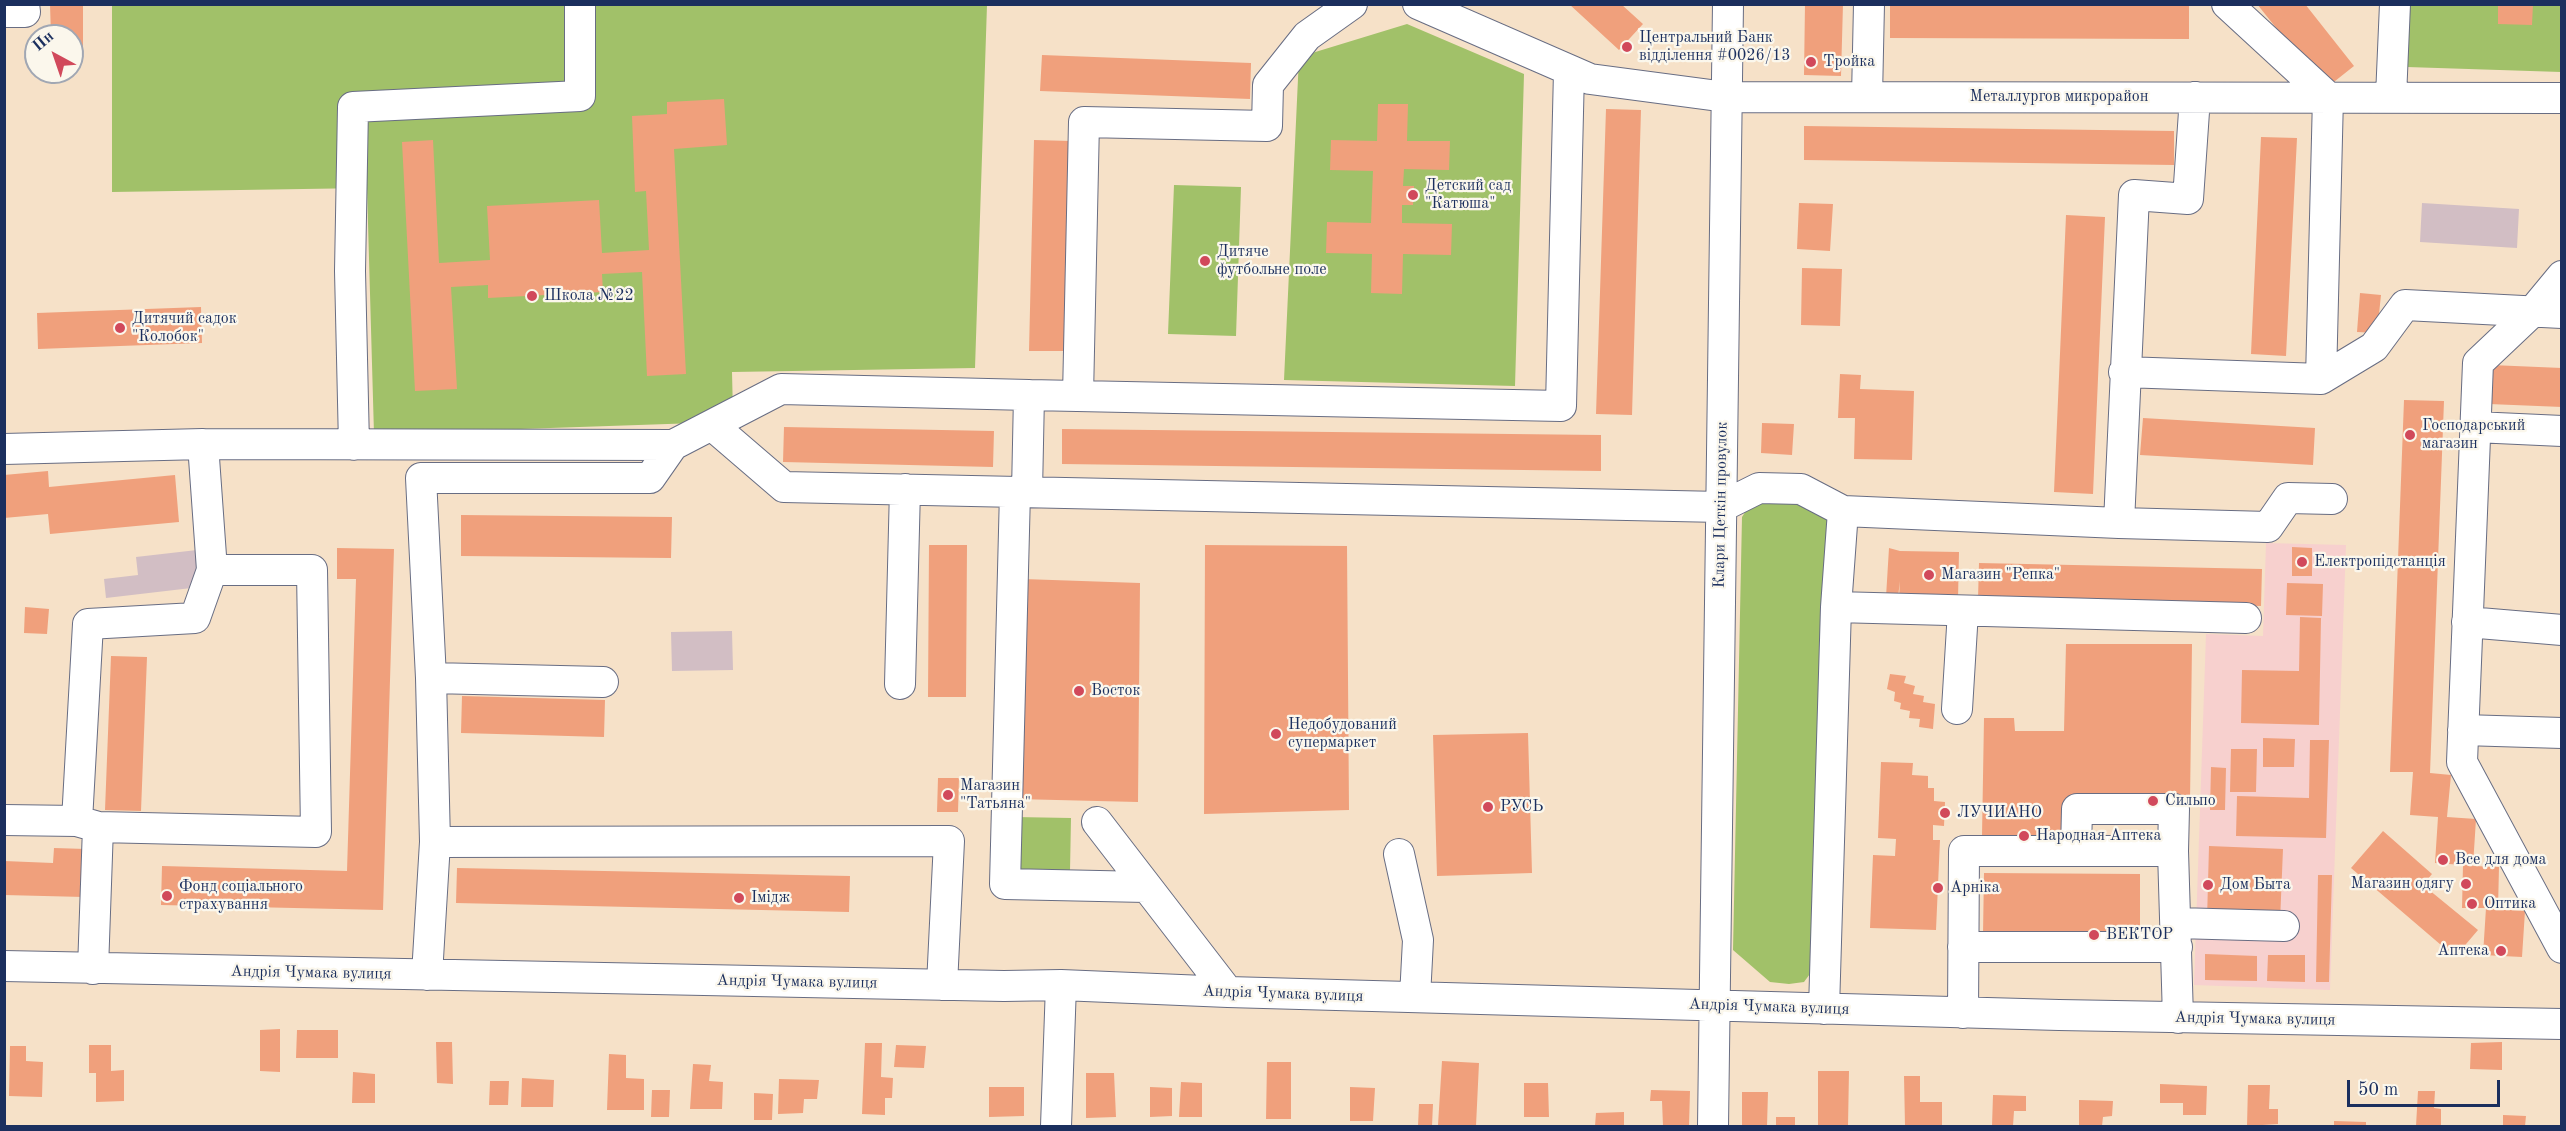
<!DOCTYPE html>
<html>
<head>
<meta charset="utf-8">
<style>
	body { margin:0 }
	#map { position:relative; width:2566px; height:1131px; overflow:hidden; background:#f6e1c8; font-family:"Old Standard TT",serif }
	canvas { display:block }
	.frame { position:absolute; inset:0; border:6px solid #1b2f5e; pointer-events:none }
	.north { position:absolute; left:24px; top:24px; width:60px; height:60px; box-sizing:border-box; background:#fbf7ec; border:2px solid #a1a7b3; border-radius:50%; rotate:320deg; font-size:16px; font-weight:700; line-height:24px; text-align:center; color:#1b2f5e }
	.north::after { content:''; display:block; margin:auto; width:21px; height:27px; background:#d1495b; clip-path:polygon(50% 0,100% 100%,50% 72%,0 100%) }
	.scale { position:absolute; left:2347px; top:1080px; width:153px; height:27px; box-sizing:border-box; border:3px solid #1b2f5e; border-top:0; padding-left:8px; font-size:18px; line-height:21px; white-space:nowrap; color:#1b2f5e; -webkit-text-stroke:4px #fbf7ec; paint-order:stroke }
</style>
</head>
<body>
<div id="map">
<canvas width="2566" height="1131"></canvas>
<div class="frame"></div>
<div class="north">Пн</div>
<div class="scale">50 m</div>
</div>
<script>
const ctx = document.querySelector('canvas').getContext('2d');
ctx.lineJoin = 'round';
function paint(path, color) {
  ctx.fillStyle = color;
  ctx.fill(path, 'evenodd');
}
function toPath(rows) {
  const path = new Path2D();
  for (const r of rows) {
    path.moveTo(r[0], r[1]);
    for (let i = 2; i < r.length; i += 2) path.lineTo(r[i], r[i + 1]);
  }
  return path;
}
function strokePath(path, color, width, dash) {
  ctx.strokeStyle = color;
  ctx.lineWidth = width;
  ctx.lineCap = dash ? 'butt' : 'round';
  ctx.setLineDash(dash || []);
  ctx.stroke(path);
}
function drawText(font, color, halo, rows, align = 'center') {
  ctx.font = font + ' "Old Standard TT",serif';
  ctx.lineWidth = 4.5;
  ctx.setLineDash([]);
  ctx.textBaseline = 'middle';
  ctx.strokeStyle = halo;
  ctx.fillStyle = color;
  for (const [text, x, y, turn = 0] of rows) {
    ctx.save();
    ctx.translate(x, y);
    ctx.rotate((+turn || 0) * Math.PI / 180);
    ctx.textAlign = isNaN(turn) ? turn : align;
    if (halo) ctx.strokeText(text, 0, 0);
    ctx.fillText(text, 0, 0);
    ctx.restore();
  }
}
const built = toPath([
	[2266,543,2346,545,2330,990,2194,985,2206,634,2263,636]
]);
const industrial = toPath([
	[2422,203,2519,209,2517,248,2420,242],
	[197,550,200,587,106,598,104,579,138,575,136,557],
	[732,631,733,670,672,671,671,632]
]);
const green = toPath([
	[112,5,987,5,975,368,732,372,733,414,697,415,697,423,374,434,367,188,112,192],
	[2409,5,2561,5,2561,72,2407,67],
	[1407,24,1524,74,1515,386,1284,380,1299,57],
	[1174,185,1241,187,1236,336,1168,334],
	[1811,497,1831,520,1815,967,1804,982,1789,984,1770,982,1733,950,1742,517,1751,503],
	[1015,817,1071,818,1070,871,1012,871]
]);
const building = toPath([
	[50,4,83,4,83,49,72,49,72,36,51,36],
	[1569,4,1621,4,1643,24,1619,50],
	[1805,4,1843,4,1841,76,1804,75],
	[1890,4,2189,4,2189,39,1890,38],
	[2257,4,2305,4,2354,66,2325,89],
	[2498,4,2533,4,2532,25,2498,24],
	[1042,55,1251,63,1250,99,1040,91],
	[724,99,727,145,674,149,686,374,647,376,642,272,602,274,603,292,488,298,488,285,451,287,457,389,415,391,402,142,433,140,439,263,490,260,487,206,599,200,602,253,649,250,646,191,635,192,632,116,667,114,667,102],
	[1378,104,1408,104,1407,141,1450,141,1449,170,1404,169,1403,186,1414,186,1413,205,1402,205,1402,223,1452,224,1451,255,1403,254,1402,294,1371,293,1372,254,1326,253,1327,222,1371,223,1373,171,1330,170,1331,140,1377,141],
	[1606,109,1641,110,1632,415,1596,414],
	[1804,126,2174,131,2174,165,1804,160],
	[2261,137,2297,138,2286,356,2251,354],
	[1034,140,1071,141,1066,351,1029,351],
	[1799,203,1833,204,1830,251,1797,249],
	[2066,215,2105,217,2093,494,2054,492],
	[1802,268,1842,269,1840,326,1801,325],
	[2360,293,2381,295,2377,333,2357,332],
	[201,307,202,343,38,349,37,313],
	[2491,365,2562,368,2562,407,2489,404],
	[1840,374,1861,375,1860,389,1914,391,1912,460,1854,459,1855,418,1838,418],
	[2404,400,2444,401,2430,773,2451,775,2447,817,2476,819,2473,866,2499,867,2498,909,2525,911,2522,957,2483,955,2486,908,2462,908,2463,865,2435,863,2438,817,2410,815,2413,772,2390,772],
	[2143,418,2315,428,2313,465,2140,455],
	[1762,423,1794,424,1792,455,1761,453],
	[784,427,994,431,993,467,783,462],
	[1062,429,1601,435,1601,471,1062,464],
	[48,471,49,487,175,475,179,522,50,534,48,514,4,518,4,475],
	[461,515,672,517,671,558,461,556],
	[929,545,967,545,966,697,928,697],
	[1205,545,1347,546,1349,810,1204,814],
	[2292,547,2312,548,2312,576,2292,576],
	[337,548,394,549,383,910,161,905,162,866,347,871,356,579,337,579],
	[1889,548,1900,551,1959,552,1958,599,1899,598,1900,581,1898,597,1886,597],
	[1979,563,2262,569,2261,606,1978,599],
	[1023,579,1140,583,1138,802,1016,799],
	[2287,583,2323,584,2322,616,2286,615],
	[25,607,49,609,47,634,24,633],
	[2300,617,2321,618,2319,725,2241,723,2242,670,2299,671],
	[2066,644,2192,644,2190,802,2064,801,2063,837,1982,836,1984,718,2014,718,2015,731,2064,731],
	[111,656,147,657,141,811,105,810],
	[1890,674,1906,676,1904,683,1915,686,1913,694,1924,696,1923,702,1935,704,1933,729,1919,727,1920,719,1909,718,1910,711,1900,709,1901,703,1894,701,1895,692,1887,689],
	[462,696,605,700,604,737,461,733],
	[1528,733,1532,873,1437,876,1433,735],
	[2263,738,2295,739,2294,767,2263,767],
	[2310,740,2329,740,2326,838,2236,836,2237,796,2309,798],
	[2231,749,2257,749,2256,792,2230,792],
	[1881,762,1913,763,1912,775,1928,776,1928,788,1934,788,1934,801,1945,802,1944,826,1933,825,1933,840,1940,840,1936,930,1870,928,1873,855,1895,856,1896,839,1878,838],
	[2211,767,2226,768,2225,810,2210,810],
	[938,778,959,778,958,812,937,812],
	[2383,831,2432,874,2423,885,2478,930,2455,957,2351,868],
	[2209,846,2283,849,2280,922,2207,920],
	[54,848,86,849,84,897,4,895,4,861,53,863],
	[457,868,850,876,849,912,456,903],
	[1984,873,2140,874,2140,935,1983,934],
	[2318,875,2332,875,2329,982,2316,982],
	[2205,954,2257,956,2257,981,2205,980],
	[2268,955,2305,955,2305,982,2267,981],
	[280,1029,280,1072,260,1071,260,1030],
	[297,1030,338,1030,338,1058,296,1058],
	[436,1042,452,1042,453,1084,437,1083],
	[2502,1042,2502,1070,2470,1069,2471,1043],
	[865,1043,882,1043,881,1077,893,1078,892,1098,885,1098,885,1115,862,1114],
	[89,1045,111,1045,111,1071,124,1070,124,1101,96,1102,96,1073,89,1073],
	[896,1045,926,1046,924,1068,894,1067],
	[10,1046,26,1046,26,1061,43,1062,42,1097,9,1096],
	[609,1054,626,1055,626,1078,644,1079,644,1110,607,1110],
	[1442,1061,1479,1063,1476,1126,1438,1125],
	[1267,1062,1291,1062,1291,1119,1266,1119],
	[693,1064,711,1065,709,1081,723,1082,722,1109,690,1109],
	[1818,1071,1849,1071,1848,1126,1818,1126],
	[353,1072,375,1074,375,1103,352,1103],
	[1086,1073,1114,1073,1116,1117,1086,1118],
	[1904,1076,1920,1076,1920,1102,1942,1102,1942,1126,1905,1126],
	[522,1078,554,1080,553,1107,521,1107],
	[779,1079,819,1080,817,1099,804,1099,803,1113,778,1114],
	[490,1081,509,1081,508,1105,489,1105],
	[1181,1082,1202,1083,1202,1117,1179,1117],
	[1524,1083,1548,1083,1549,1117,1524,1117],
	[2160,1084,2207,1086,2206,1115,2183,1115,2183,1103,2160,1103],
	[2248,1085,2270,1085,2269,1109,2278,1109,2278,1124,2247,1126],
	[989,1087,1024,1087,1024,1116,989,1117],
	[1150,1087,1172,1088,1172,1116,1150,1117],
	[1350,1087,1375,1088,1373,1121,1350,1121],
	[652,1090,670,1090,669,1117,651,1117],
	[1651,1090,1690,1091,1689,1126,1663,1126,1662,1101,1650,1101],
	[2418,1091,2435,1091,2434,1108,2441,1109,2441,1126,2416,1126],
	[1742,1092,1768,1092,1767,1126,1742,1126],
	[754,1093,773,1094,772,1120,754,1120],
	[1993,1095,2026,1096,2026,1111,2014,1111,2013,1126,1992,1126],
	[2079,1100,2113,1101,2112,1116,2103,1117,2102,1126,2079,1126],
	[1419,1104,1433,1104,1432,1126,1418,1126],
	[1624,1112,1624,1126,1595,1126,1596,1113],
	[2503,1115,2526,1116,2525,1126,2503,1126],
	[1776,1117,1795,1117,1795,1126,1776,1126],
	[2334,1121,2366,1122,2366,1126,2334,1126]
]);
const minor = toPath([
	[1418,4,1590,79,1726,97,2562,98],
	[2227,4,2328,97,2321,379],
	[4,12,25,12,24,4],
	[1867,97,1869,4],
	[2391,97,2395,4],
	[2562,276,2533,311,2478,363,2462,762,2562,948],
	[2124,372,2321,379,2374,347,2405,305,2562,313],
	[1029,395,1561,406,1569,71],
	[1078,396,1084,122,1267,126,1268,85,1307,36,1352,4],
	[713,426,784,487,1721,507,1759,488,1801,489,1843,511,2119,523,2134,195,2188,199,2195,97],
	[2475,427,2562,431],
	[203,444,673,445],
	[354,445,350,271,353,107,580,96,580,4],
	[4,449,203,444,212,570,195,618,88,624,77,821,98,827,93,969],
	[1015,492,1005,884,1146,887],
	[2119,523,2268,527,2288,498,2332,499],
	[1836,607,2246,618],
	[2467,622,2562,630],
	[431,678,603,682],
	[900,684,905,489],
	[1957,709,1963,611],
	[2463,730,2562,733],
	[4,820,77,821],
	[1097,822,1228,992],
	[98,827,316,832,312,570,212,570],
	[435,842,949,841,942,985],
	[2173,851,2178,1018],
	[1399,854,1418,940,1415,997],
	[2177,923,2284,926],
	[1963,947,2177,947],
	[4,966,1004,986,1061,985,1228,992,2059,1015,2562,1024],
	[427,975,435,842,431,678,421,478,650,478,673,445,781,389,1029,395,1027,492],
	[1824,1009,1836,607,1843,511],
	[1963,1013,1964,851,2076,851,2077,809,2174,809,2173,851,2076,851],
	[1056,1126,1061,985],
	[1713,1126,1728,4]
]);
const markers = [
	[1627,47,6,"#d1495b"],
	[1811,62,6,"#d1495b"],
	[1413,195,6,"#d1495b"],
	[1205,261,6,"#d1495b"],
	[532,296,6,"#d1495b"],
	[120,328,6,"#d1495b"],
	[2410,435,6,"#d1495b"],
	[2302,562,6,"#d1495b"],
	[1929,575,6,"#d1495b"],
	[1079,691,6,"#d1495b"],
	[1276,734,6,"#d1495b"],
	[948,795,6,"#d1495b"],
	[2153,801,6,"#d1495b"],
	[1488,807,6,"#d1495b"],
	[1945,813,6,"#d1495b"],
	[2024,836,6,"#d1495b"],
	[2443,860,6,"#d1495b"],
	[2466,884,6,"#d1495b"],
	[2208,885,6,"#d1495b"],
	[1938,888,6,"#d1495b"],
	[167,896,6,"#d1495b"],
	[739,898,6,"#d1495b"],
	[2472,904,6,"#d1495b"],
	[2094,935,6,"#d1495b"],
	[2501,951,6,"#d1495b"]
];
const poiNames = [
	["Центральний Банк",1639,38],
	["відділення #0026/13",1639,56],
	["Тройка",1823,62],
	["Детский сад",1425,186],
	["\"Катюша\"",1425,204],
	["Дитяче",1217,252],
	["футбольне поле",1217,270],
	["Школа №22",544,296],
	["Дитячий садок",132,319],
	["\"Колобок\"",132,337],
	["Господарський",2422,426],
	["магазин",2422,444],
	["Електропідстанція",2314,562],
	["Магазин \"Репка\"",1941,575],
	["Восток",1091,691],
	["Недобудований",1288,725],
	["супермаркет",1288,743],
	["Магазин",960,786],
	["\"Татьяна\"",960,804],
	["Сильпо",2165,801],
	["РУСЬ",1500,807],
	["ЛУЧИАНО",1957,813],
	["Народная Аптека",2036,836],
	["Все для дома",2455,860],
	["Магазин одягу",2454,884,"right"],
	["Дом Быта",2220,885],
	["Фонд соціального",179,887],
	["страхування",179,905],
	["Арніка",1950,888],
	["Імідж",751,898],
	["Оптика",2484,904],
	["ВЕКТОР",2106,935],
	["Аптека",2489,951,"right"]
];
const streetNames = [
	["Металлургов микрорайон",2059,97],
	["Клари Цеткін провулок",1721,505,-89],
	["Андрія Чумака вулиця",311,973,1],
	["Андрія Чумака вулиця",797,982,1],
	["Андрія Чумака вулиця",1283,994,2],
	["Андрія Чумака вулиця",1769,1007,2],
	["Андрія Чумака вулиця",2255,1019,1]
];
paint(built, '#f7d0ce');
paint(industrial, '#d2bec4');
paint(green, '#a1c169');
paint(building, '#f0a07c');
strokePath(minor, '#686d83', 32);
strokePath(minor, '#fff', 30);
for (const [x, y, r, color] of markers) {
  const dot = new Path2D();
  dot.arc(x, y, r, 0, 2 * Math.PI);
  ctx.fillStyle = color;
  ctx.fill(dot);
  strokePath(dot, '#fbf7ec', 2);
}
drawText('16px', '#1b2f5e', '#fbf7ec', poiNames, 'left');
drawText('16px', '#1b2f5e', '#fbf7ec', streetNames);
</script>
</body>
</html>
